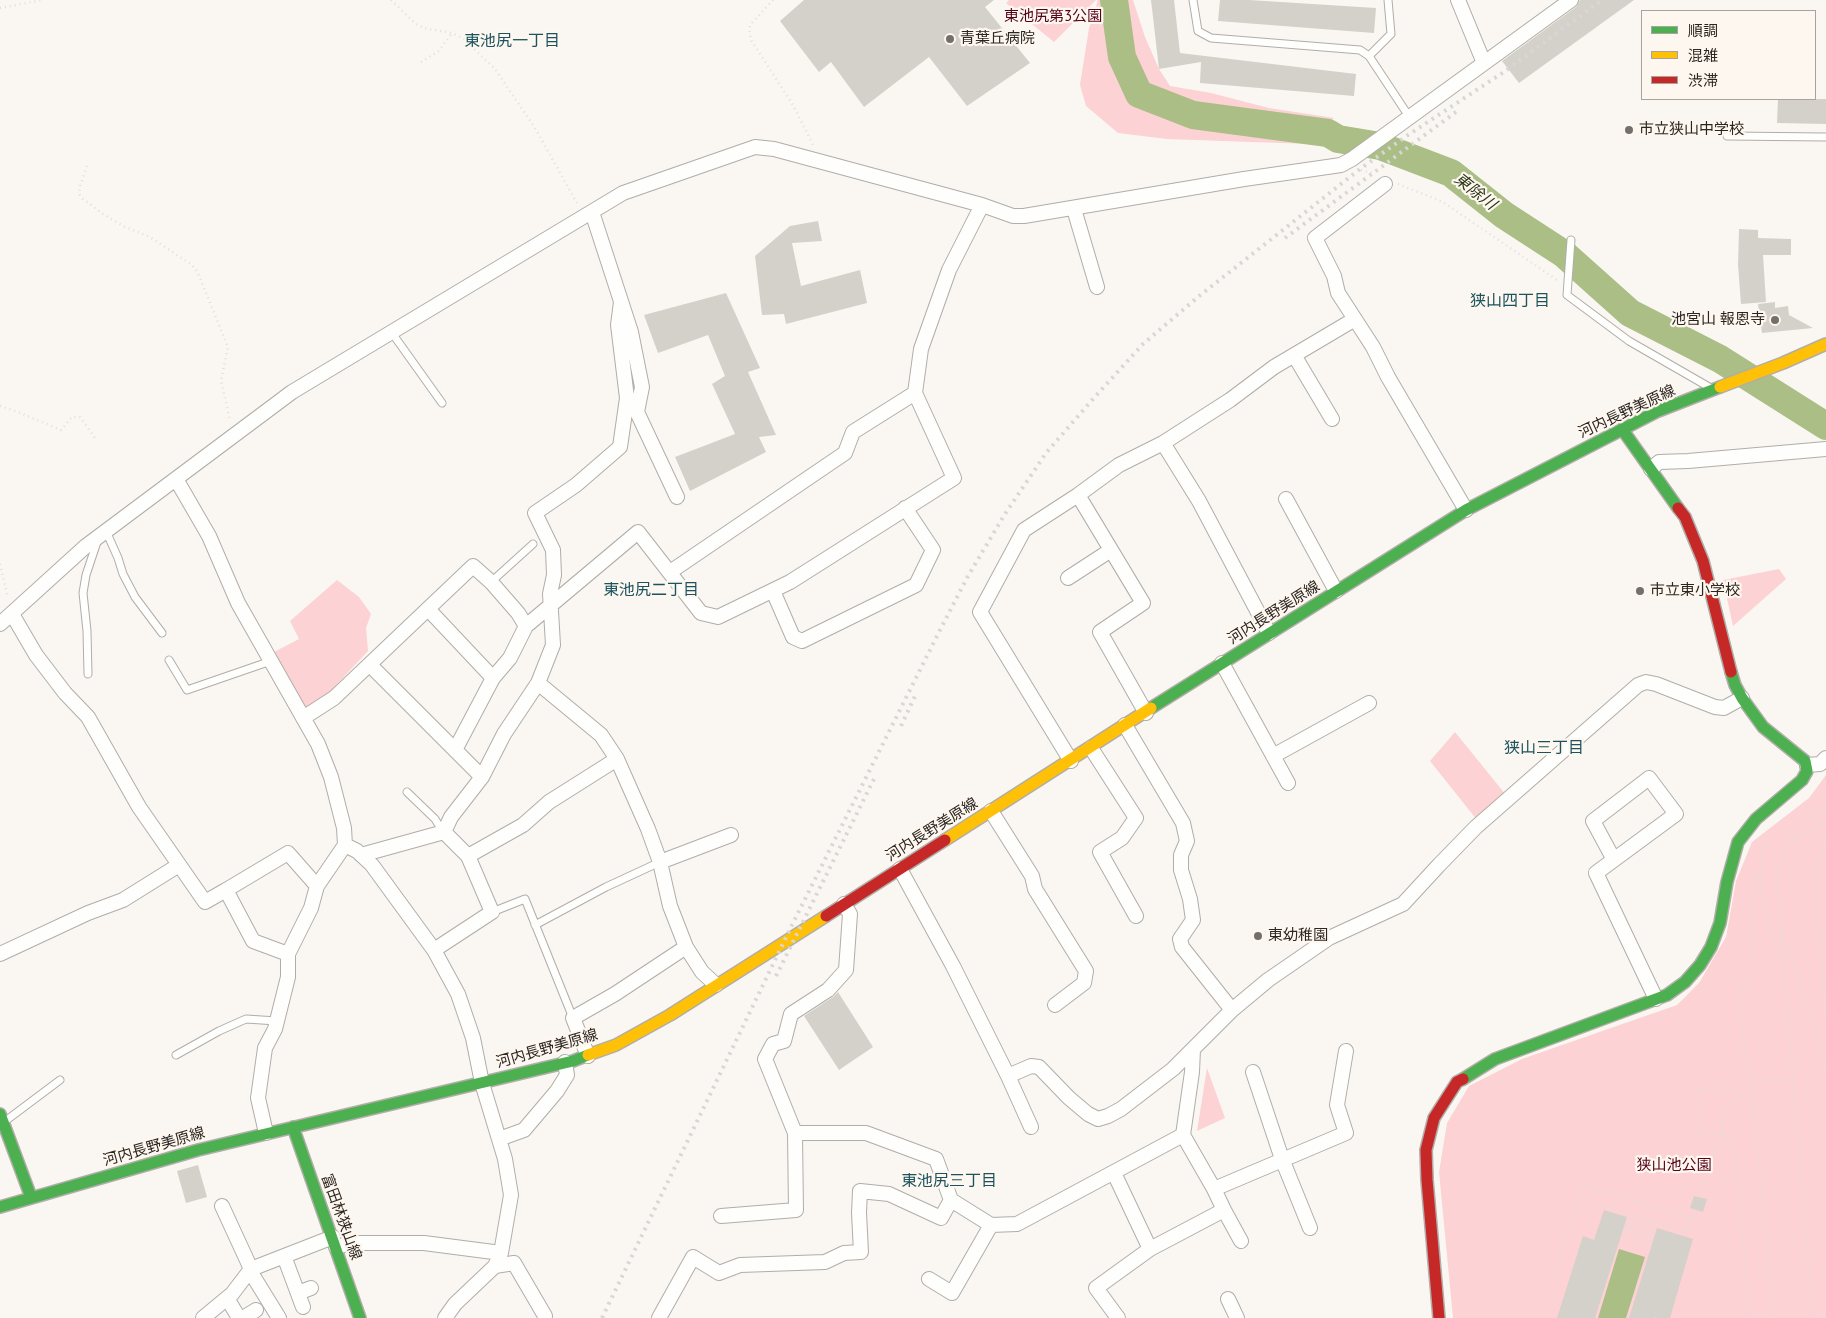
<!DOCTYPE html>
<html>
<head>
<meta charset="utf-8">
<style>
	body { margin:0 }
	#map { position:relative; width:1826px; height:1318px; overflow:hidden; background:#faf7f3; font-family:"PT Sans","Noto Sans JP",sans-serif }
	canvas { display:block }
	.legend { position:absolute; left:1641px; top:10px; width:175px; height:90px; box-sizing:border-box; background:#fdf7f0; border:1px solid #a9a39d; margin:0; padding:6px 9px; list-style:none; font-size:15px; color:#2c2620 }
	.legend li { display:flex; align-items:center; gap:10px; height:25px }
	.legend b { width:25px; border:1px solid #a9a39d }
</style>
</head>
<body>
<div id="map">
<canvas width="1826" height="1318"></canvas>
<ul class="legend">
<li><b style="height:6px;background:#4caf50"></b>順調</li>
<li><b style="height:6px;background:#ffc107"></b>混雑</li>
<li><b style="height:6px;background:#c62828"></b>渋滞</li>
</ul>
</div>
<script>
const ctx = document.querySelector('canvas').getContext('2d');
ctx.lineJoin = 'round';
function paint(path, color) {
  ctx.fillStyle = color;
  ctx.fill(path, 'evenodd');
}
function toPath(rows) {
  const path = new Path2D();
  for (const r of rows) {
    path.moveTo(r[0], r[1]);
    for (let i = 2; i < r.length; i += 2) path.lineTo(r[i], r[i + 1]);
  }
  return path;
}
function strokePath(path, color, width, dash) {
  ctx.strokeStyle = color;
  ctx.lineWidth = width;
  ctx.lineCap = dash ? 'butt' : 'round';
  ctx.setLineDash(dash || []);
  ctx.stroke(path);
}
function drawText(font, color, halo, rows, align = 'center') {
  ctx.font = font + ' "PT Sans","Noto Sans JP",sans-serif';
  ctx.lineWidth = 4.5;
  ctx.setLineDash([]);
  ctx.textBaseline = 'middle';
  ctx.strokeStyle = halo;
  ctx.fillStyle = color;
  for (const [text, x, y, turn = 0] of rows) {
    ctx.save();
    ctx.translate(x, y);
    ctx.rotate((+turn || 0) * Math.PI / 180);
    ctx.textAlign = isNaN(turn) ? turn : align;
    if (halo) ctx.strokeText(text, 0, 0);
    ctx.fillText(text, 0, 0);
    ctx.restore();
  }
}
const green = toPath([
	[1009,0,1096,0,1054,42,1006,3],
	[1098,0,1133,0,1145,37,1159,69,1170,86,1211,93,1269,108,1334,118,1309,144,1167,139,1118,133,1086,106,1080,85,1089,28],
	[1779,569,1786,579,1733,626,1723,580],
	[337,580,359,597,371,614,366,628,368,651,324,698,305,710,274,652,299,639,290,621],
	[1455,732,1506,795,1477,820,1430,761],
	[1826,775,1826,1318,1453,1318,1439,1172,1447,1123,1469,1086,1522,1059,1677,1005,1699,983,1726,937,1736,881,1752,842,1809,798],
	[1207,1068,1225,1118,1197,1131]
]);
const water = toPath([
	[1619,1249,1645,1257,1626,1318,1598,1318]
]);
const river = toPath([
	[1114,0,1122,57,1139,94,1193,115,1328,133,1338,139,1380,146,1451,173,1504,215,1564,254,1630,313,1720,359,1826,426]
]);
const building = toPath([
	[804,0,994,0,985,7,1030,63,967,106,929,57,864,107,831,62,819,72,780,21],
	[1151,0,1174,0,1180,53,1356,74,1354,96,1200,83,1201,62,1159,69],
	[1220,0,1249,0,1376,8,1374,33,1218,21],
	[1580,0,1634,0,1519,83,1502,61,1576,7],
	[1778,99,1826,99,1826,124,1777,123],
	[818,221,822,241,792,243,801,286,860,270,867,303,786,324,784,314,762,315,755,256,790,226],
	[1739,229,1758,230,1758,238,1791,239,1791,255,1763,255,1766,302,1741,304,1738,265],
	[726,293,760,368,748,372,776,435,759,437,766,452,690,491,675,457,735,434,712,384,725,376,708,335,658,353,644,315],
	[1775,302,1775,308,1788,306,1789,315,1813,328,1762,333,1758,304],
	[838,992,873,1047,839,1070,804,1016,833,997],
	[198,1165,207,1197,186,1203,177,1171],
	[1694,1196,1707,1199,1703,1212,1690,1208],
	[1604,1210,1627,1217,1595,1318,1557,1318,1583,1236,1594,1240],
	[1657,1228,1693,1239,1670,1318,1629,1318]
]);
const path = toPath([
	[391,0,416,24,424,28,452,33,464,39,495,69,535,128,578,205],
	[773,0,751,24,749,28,751,40,793,105,813,145],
	[0,8,42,0],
	[421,62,439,51,452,33],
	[87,166,80,186,79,194,83,199,103,214,123,226,150,237,192,265,197,271,228,347,221,381,230,420],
	[1361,170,1375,174],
	[1398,184,1443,202,1557,280],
	[0,406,18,412,61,430,72,417,80,417,95,438],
	[0,564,8,598],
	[1767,836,1761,858,1760,886,1771,939,1782,957],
	[1792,841,1826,824],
	[1826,846,1821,852,1816,868,1815,885,1826,1018],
	[1760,878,1753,880,1753,951,1749,971,1740,996,1745,1058,1752,1082,1773,1318],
	[1781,938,1791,953,1826,1069],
	[1752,1082,1792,1079],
	[1740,1097,1732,1087,1698,1090,1700,1135,1721,1133,1734,1142,1750,1318],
	[1699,1197,1717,1143,1721,1133,1723,1111,1740,1097,1753,1096],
	[1596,1203,1688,1232,1695,1210],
	[1629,1220,1654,1228,1652,1234,1627,1226,1629,1220],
	[1626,1229,1651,1237,1649,1243,1624,1235,1626,1229],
	[1635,1246,1636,1239],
	[1554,1273,1583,1184,1692,1219],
	[1655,1318,1656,1318],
	[1813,1318,1777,883,1779,866,1790,842,1807,820,1826,805]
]);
const lane = toPath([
	[1193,0,1198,31,1211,38,1360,50,1369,56],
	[1388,0,1391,34,1369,56,1410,118],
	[1727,136,1826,137],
	[1571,240,1567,295,1629,341,1709,387],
	[392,333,442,403],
	[106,531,118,558,123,574,135,597,162,633],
	[491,582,533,544],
	[169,660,187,690,271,661],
	[88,674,87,631,83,593,86,575,98,539],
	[407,792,435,819,443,832],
	[492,912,525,899,573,1018],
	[535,925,606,887,660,862],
	[176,1055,219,1031,246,1019,277,1021],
	[4,1122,60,1080]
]);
const street = toPath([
	[1458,0,1484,63],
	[1385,184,1315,238,1334,276,1338,293,1373,347,1388,377,1466,510],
	[1074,209,1097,287],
	[592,212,631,332,642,387,637,412,677,497],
	[1294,355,1332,419],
	[1163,443,1199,501,1269,633],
	[1651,469,1659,462,1688,461,1826,449],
	[176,479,209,536,238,603,318,744,331,777,344,828,345,845,317,886,311,908,288,954,288,977,275,1029,265,1048,258,1098,266,1133],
	[1078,495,1143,603,1100,632,1146,713],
	[1286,499,1336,591],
	[670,572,845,453,853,432,915,393],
	[1068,578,1111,550],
	[773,591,793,637,802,641,916,585,933,550,905,508],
	[428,609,493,678],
	[12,614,36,655,65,693,88,717,139,807,205,902,226,890,253,941,288,954],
	[0,624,86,546,292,392,623,193,755,147,774,149,982,205,1013,216,1024,216,1244,179,1341,165,1352,159,1571,0],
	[526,626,638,532,701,613,718,617,790,582,954,478,915,393,921,349,949,270,982,205],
	[1222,663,1288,783],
	[370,665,482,777],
	[303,718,334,698,473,566,491,582,518,613,526,626,510,658,493,678,455,750],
	[1125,725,1183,823,1187,841,1181,855,1181,870,1190,899,1193,920,1180,939,1182,947,1232,1010],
	[1091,748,1136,818,1122,838,1100,852,1136,916],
	[1273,756,1369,703],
	[617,759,601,735,538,683,553,645,550,594,554,575,553,550,535,513,576,485,620,447,627,398,618,325,621,302],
	[1071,761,980,612,1024,530,1078,495,1119,465,1163,443,1230,400,1274,367,1355,319],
	[1807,765,1820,764,1826,758],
	[991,811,1032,876,1035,889,1086,971,1084,983,1055,1005],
	[345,845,357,851,372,865,434,950,458,994,473,1038,482,1083,505,1159,511,1195,501,1253,495,1266,455,1304,445,1318],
	[361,855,444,832,451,817,482,777,504,734,538,683],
	[468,856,523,825,549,802,617,759,648,829,660,862,670,906,686,947,702,972,716,985],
	[1614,860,1593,821,1649,778,1676,814,1596,873,1656,999],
	[660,862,731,835],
	[900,869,953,966,1008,1076,1031,1066,1039,1067,1069,1098,1088,1114,1098,1119,1108,1116,1121,1109,1173,1069,1232,1010,1268,980,1329,938,1403,904,1439,865,1476,827,1638,685,1646,682,1656,684,1715,707,1724,708,1742,698],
	[226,890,288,853,317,886],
	[434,950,492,912,468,856,444,832],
	[0,954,88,913,123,900,179,865],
	[1193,1049,1192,1072,1183,1135,1214,1189],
	[588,1056,573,1018,615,994,686,947],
	[1253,1072,1282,1159,1310,1228],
	[1008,1076,1031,1127],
	[795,1133,765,1059,773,1044,784,1041,791,1014,828,990,846,970,850,914,844,904],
	[499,1139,524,1130,557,1091,567,1075,565,1062],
	[1114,1173,1150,1249],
	[222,1206,251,1269],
	[1224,1210,1214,1189,1346,1133,1337,1105,1346,1051],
	[721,1216,796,1210,795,1133,866,1133,936,1159,951,1200,991,1225,1017,1224,1183,1135],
	[336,1247,351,1243,424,1243,501,1253],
	[284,1256,303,1307],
	[495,1266,514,1263,545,1316],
	[250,1271,279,1318],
	[929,1279,952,1293,991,1225],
	[298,1293,311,1288],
	[227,1298,239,1318],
	[1228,1299,1237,1318],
	[203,1318,232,1294,251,1269,333,1237],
	[243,1318,256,1310],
	[659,1318,693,1257,719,1273,740,1265,825,1262,844,1253,861,1252,859,1213,860,1191,889,1194,941,1218,951,1200],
	[1118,1318,1096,1288,1150,1249,1224,1210,1241,1241]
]);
const fast = toPath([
	[1622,429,1678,508],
	[1151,708,1466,510,1656,412,1720,387],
	[1463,1079,1495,1059,1667,995,1685,982,1700,965,1711,947,1720,923,1727,882,1738,842,1756,819,1802,780,1807,771,1805,761,1763,727,1742,698,1735,685,1731,672],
	[0,1114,31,1197],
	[293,1127,360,1318],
	[0,1207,198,1150,573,1061,588,1055]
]);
const slow = toPath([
	[1720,387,1783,363,1826,344],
	[945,840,1151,708],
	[588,1055,616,1045,670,1015,826,916]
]);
const jam = toPath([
	[1678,508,1685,517,1703,561,1731,672],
	[826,916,945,840],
	[1439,1318,1427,1180,1426,1150,1434,1118,1457,1082,1463,1079]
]);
const rail = toPath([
	[1285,238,1460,109],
	[901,726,916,694],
	[776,976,875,777],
	[602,1318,792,925,939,632,968,576,1005,514,1046,453,1093,399,1143,344,1198,297,1360,169,1408,135,1504,72,1602,0]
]);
const markers = [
	[950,39,5,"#746f6a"],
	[1629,130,5,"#746f6a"],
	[1775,320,5,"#746f6a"],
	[1640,591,5,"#746f6a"],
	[1258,936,5,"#746f6a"]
];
const parkNames = [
	["東池尻第3公園",1053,17],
	["狭山池公園",1674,1166]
];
const poiNames = [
	["青葉丘病院",960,39],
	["市立狭山中学校",1639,130],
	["池宮山 報恩寺",1765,320,"right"],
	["市立東小学校",1650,591],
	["東幼稚園",1268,936]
];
const streetNames = [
	["河内長野美原線",1627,412,-25],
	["河内長野美原線",1274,613,-32],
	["河内長野美原線",932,830,-32],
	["河内長野美原線",547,1049,-16],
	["河内長野美原線",154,1147,-16],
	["富田林狭山線",341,1217,70]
];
const neighbourhoodNames = [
	["東池尻一丁目",512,41],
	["狭山四丁目",1510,301],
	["東池尻二丁目",651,590],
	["狭山三丁目",1544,748],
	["東池尻三丁目",949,1181]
];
const waterNames = [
	["東除川",1475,192,38]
];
paint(green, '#fcd2d4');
paint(water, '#aabe85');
strokePath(river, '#aabe85', 28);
paint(building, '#d4d1cb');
strokePath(lane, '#b1ada8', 9);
strokePath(street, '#b1ada8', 16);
strokePath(fast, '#b1ada8', 14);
strokePath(slow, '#b1ada8', 14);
strokePath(jam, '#b1ada8', 14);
strokePath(path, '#e0dedd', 2.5, [1, 4]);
strokePath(lane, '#fefefd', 7);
strokePath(street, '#fefefd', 14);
strokePath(fast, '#4caf50', 11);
strokePath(slow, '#ffc107', 11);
strokePath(jam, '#c62828', 11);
strokePath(rail, '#d7d7d5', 4, [2.5, 5]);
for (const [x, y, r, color] of markers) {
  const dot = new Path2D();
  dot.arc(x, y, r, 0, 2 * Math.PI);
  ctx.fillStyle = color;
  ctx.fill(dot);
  strokePath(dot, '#fdf7f0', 2);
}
drawText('15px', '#550219', '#fdf7f0', parkNames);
drawText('15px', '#2c2620', '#fdf7f0', poiNames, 'left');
drawText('15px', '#2c2620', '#fdf7f0', streetNames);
drawText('16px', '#1b545e', '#fdf7f0', neighbourhoodNames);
drawText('italic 16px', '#293614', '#fdf7f0', waterNames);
</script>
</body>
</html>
